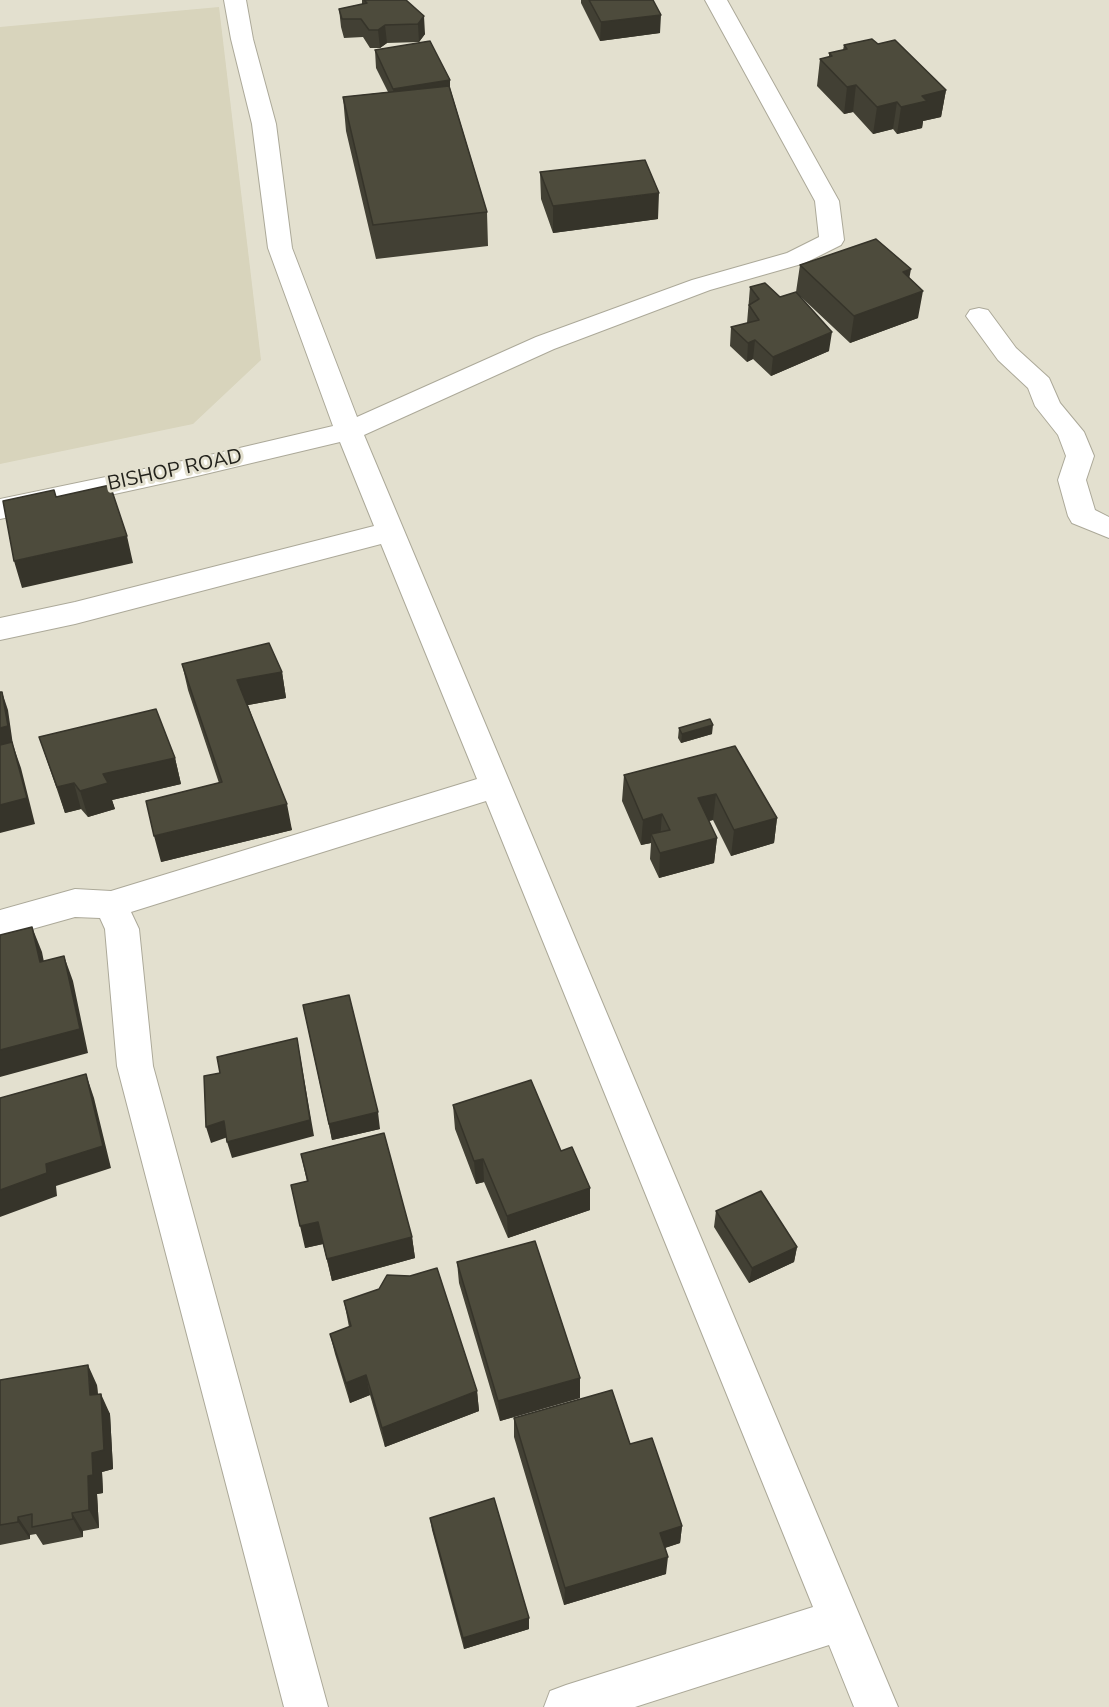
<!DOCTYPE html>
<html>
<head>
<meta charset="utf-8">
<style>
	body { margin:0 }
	canvas { display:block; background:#e3e0cf }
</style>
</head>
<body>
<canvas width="1109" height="1707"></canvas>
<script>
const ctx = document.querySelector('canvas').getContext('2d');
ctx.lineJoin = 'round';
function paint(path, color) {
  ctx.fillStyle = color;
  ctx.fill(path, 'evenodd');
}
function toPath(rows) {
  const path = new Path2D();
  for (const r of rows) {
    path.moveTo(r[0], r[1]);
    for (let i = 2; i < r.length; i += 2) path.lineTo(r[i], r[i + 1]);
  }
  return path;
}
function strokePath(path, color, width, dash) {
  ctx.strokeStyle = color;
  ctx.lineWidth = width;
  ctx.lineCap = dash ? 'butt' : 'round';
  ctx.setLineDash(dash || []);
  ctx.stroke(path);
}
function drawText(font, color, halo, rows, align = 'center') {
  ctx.font = font + ' "Nunito Sans",sans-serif';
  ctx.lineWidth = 6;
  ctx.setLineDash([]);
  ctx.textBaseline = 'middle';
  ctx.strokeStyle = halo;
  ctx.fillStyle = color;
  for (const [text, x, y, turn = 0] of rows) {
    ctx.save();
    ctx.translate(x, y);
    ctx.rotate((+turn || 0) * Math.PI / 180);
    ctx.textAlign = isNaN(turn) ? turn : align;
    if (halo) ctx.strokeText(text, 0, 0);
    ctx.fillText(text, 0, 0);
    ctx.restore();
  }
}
const built = toPath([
	[219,7,261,360,193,424,0,464,0,27]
]);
const street = toPath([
	[224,0,246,0,253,39,276,124,292,248,357,417,536,337,692,280,787,253,819,237,815,201,705,0,727,0,839,201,844,240,841,245,805,263,710,290,554,349,364,435,898,1707,854,1707,829,1645,635,1707,544,1707,550,1691,566,1685,813,1607,486,801,131,912,139,929,153,1066,328,1707,284,1707,117,1066,105,929,100,918,75,917,0,938,0,910,75,889,111,891,477,779,381,544,75,624,0,640,0,618,75,602,374,526,340,442,197,476,0,519,0,499,197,458,333,426,268,248,252,124,231,39,224,0],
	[979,308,988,310,1016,348,1049,378,1060,403,1084,432,1094,456,1086,480,1095,510,1109,517,1109,538,1072,523,1068,516,1058,480,1066,456,1058,435,1035,406,1028,388,998,360,966,316,970,310,979,308]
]);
const wall = toPath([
	[362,0,406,0,425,34,419,42,387,43,380,48,370,48,363,37,344,38,341,27,339,9,362,4],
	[581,0,653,0,660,33,600,41,581,3],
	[878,44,946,90,941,117,923,121,922,128,897,134,893,129,873,134,853,112,844,114,817,86,820,59,829,57,829,53,843,50,844,45],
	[375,50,450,80,450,88,487,212,488,246,376,259,346,131,343,97,388,92,376,68],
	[540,172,658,219,553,233,541,199],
	[800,265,909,278,918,318,850,343,800,296,829,351,771,376,753,359,747,362,730,346,731,327,747,323,750,287,780,297,796,292],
	[182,664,282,672,286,698,248,705,292,830,161,862,219,783,188,690],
	[679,728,712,734,681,743,678,738],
	[39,737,175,758,181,784,112,800,115,809,88,817,81,809,65,813],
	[735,746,777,818,774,843,731,856,713,820,709,821,717,838,714,863,659,878,650,859,651,843,641,845,622,801,624,775],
	[303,1005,380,1129,332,1140],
	[453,1105,561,1151,590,1188,590,1210,508,1238,484,1182,476,1184,455,1129],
	[301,1154,412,1237,415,1258,332,1281,323,1244,305,1248,307,1182],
	[716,1211,797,1247,794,1262,749,1283,714,1227],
	[457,1262,580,1398,500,1421,459,1283],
	[344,1301,477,1391,479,1411,385,1447,370,1395,350,1403,335,1354,330,1334,349,1327],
	[0,1380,97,1385,98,1394,110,1414,113,1469,102,1472,103,1493,97,1494,99,1528,83,1531,83,1537,43,1545,36,1534,30,1535,30,1539,0,1545],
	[514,1418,630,1444,682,1526,680,1543,665,1548,666,1574,564,1605,514,1437],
	[430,1518,529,1629,464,1649,432,1530]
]);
const shadedWall = toPath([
	[661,15,660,33,600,41,601,22],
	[424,16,425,34,419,42,418,24],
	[385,25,387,43,380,48,378,30],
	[450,80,450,98,395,107,393,89],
	[856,85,853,112,844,114,847,87],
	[946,90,941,117,923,121,922,128,897,134,901,107,922,96],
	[897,102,893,129,873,134,877,107],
	[659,193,658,219,553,233,553,206],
	[911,269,906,296,903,272],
	[923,291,918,318,850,343,854,316],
	[832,332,829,351,771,376,773,357],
	[755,340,753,359,747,362,748,343],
	[127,536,133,563,22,588,14,561],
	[282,672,286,698,243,706,237,680],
	[2,692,8,710,13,745,21,768,35,824,0,833,0,728],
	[713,725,712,734,681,743,682,734],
	[175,758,181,784,112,800,115,809,88,817,80,791,103,774],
	[74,783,81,809,65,813,57,787],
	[716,794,713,820,696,824,698,798],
	[287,804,292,830,161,862,154,836],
	[662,814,660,840,651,834,651,843,641,845,643,820],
	[777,818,774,843,731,856,734,830],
	[717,838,714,863,659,878,660,853],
	[32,927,42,952,49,987,40,962],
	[64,956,73,981,88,1053,0,1077,0,1050],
	[297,1038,314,1136,232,1158,227,1142],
	[86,1074,94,1098,111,1168,56,1186,57,1196,0,1217,0,1190,46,1164],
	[378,1112,380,1129,332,1140,329,1124],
	[224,1121,228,1137,211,1143,206,1127],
	[483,1159,484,1182,476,1184,474,1161],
	[590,1188,590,1210,508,1238,507,1216],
	[318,1222,323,1244,305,1248,300,1226],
	[412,1237,415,1258,332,1281,327,1259],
	[797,1247,794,1262,749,1283,752,1268],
	[88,1365,97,1385,99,1415,90,1395],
	[366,1375,370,1395,350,1403,346,1383],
	[580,1378,580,1398,500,1421,498,1401],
	[477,1391,479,1411,385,1447,382,1428],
	[101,1394,110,1414,113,1469,102,1472,103,1493,97,1494,99,1528,89,1510,88,1476],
	[72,1513,83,1531,83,1537,73,1519],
	[18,1517,30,1535,30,1539,18,1522],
	[682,1526,680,1543,658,1550,660,1533],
	[668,1557,666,1574,564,1605,565,1588],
	[529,1618,529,1629,464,1649,463,1638]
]);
const building = toPath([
	[364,0,406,0,424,16,418,24,385,25,378,30,369,30,361,19,342,19,339,9,367,3,364,0],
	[589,0,653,0,661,15,601,22,589,0],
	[872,39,878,44,895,40,946,90,922,96,927,101,901,107,897,102,877,107,856,85,847,87,820,59,832,56,829,53,847,49,844,45,872,39],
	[430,41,450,80,393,89,375,50,430,41],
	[449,86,487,212,373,225,343,97,449,86],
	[645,160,659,193,553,206,540,172,645,160],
	[876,239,911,269,903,272,923,291,854,316,800,265,876,239],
	[765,283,780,297,796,292,832,332,773,357,755,340,748,343,731,327,759,320,749,305,759,299,750,287,765,283],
	[110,485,127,536,14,561,3,501,54,490,56,497,110,485],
	[269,643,282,672,237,680,287,804,154,836,146,801,222,782,182,664,269,643],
	[0,692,2,692,8,726,0,728,0,692],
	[156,709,175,758,103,774,108,783,80,791,74,783,57,787,39,737,156,709],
	[710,719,713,725,682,734,679,728,710,719],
	[12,742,27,798,0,805,0,745,12,742],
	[735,746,777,818,734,830,716,794,698,798,717,838,660,853,651,834,670,830,662,814,643,820,624,775,735,746],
	[32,927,40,962,64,956,80,1029,0,1050,0,935,32,927],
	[349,995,378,1112,329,1124,303,1005,349,995],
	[297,1038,310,1120,227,1142,224,1121,206,1127,204,1076,220,1073,217,1057,297,1038],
	[86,1074,103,1146,46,1164,47,1173,0,1190,0,1098,86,1074],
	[531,1080,561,1151,572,1147,590,1188,507,1216,483,1159,474,1161,453,1105,531,1080],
	[384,1133,412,1237,327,1259,318,1222,300,1226,291,1185,308,1181,301,1154,384,1133],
	[761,1191,797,1247,752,1268,716,1211,761,1191],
	[535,1241,580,1378,498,1401,457,1262,535,1241],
	[437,1268,477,1391,382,1428,366,1375,346,1383,330,1334,351,1326,344,1301,379,1289,387,1275,410,1276,437,1268],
	[88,1365,90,1395,101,1394,104,1450,92,1453,93,1475,88,1476,89,1510,72,1513,73,1519,32,1527,32,1514,18,1517,18,1522,0,1525,0,1380,88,1365],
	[612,1390,630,1444,652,1438,682,1526,660,1533,668,1557,565,1588,514,1418,612,1390],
	[494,1498,529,1618,463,1638,430,1518,494,1498]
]);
const streetNames = [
	["BISHOP ROAD",175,471,-12]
];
paint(built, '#d8d4bc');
strokePath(street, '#aca999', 2);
paint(street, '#fff');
paint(wall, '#424034');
paint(shadedWall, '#36342a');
paint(building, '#4d4b3c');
strokePath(building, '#36342a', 1.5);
drawText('20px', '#23221c', '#e3e0cf', streetNames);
</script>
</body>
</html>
